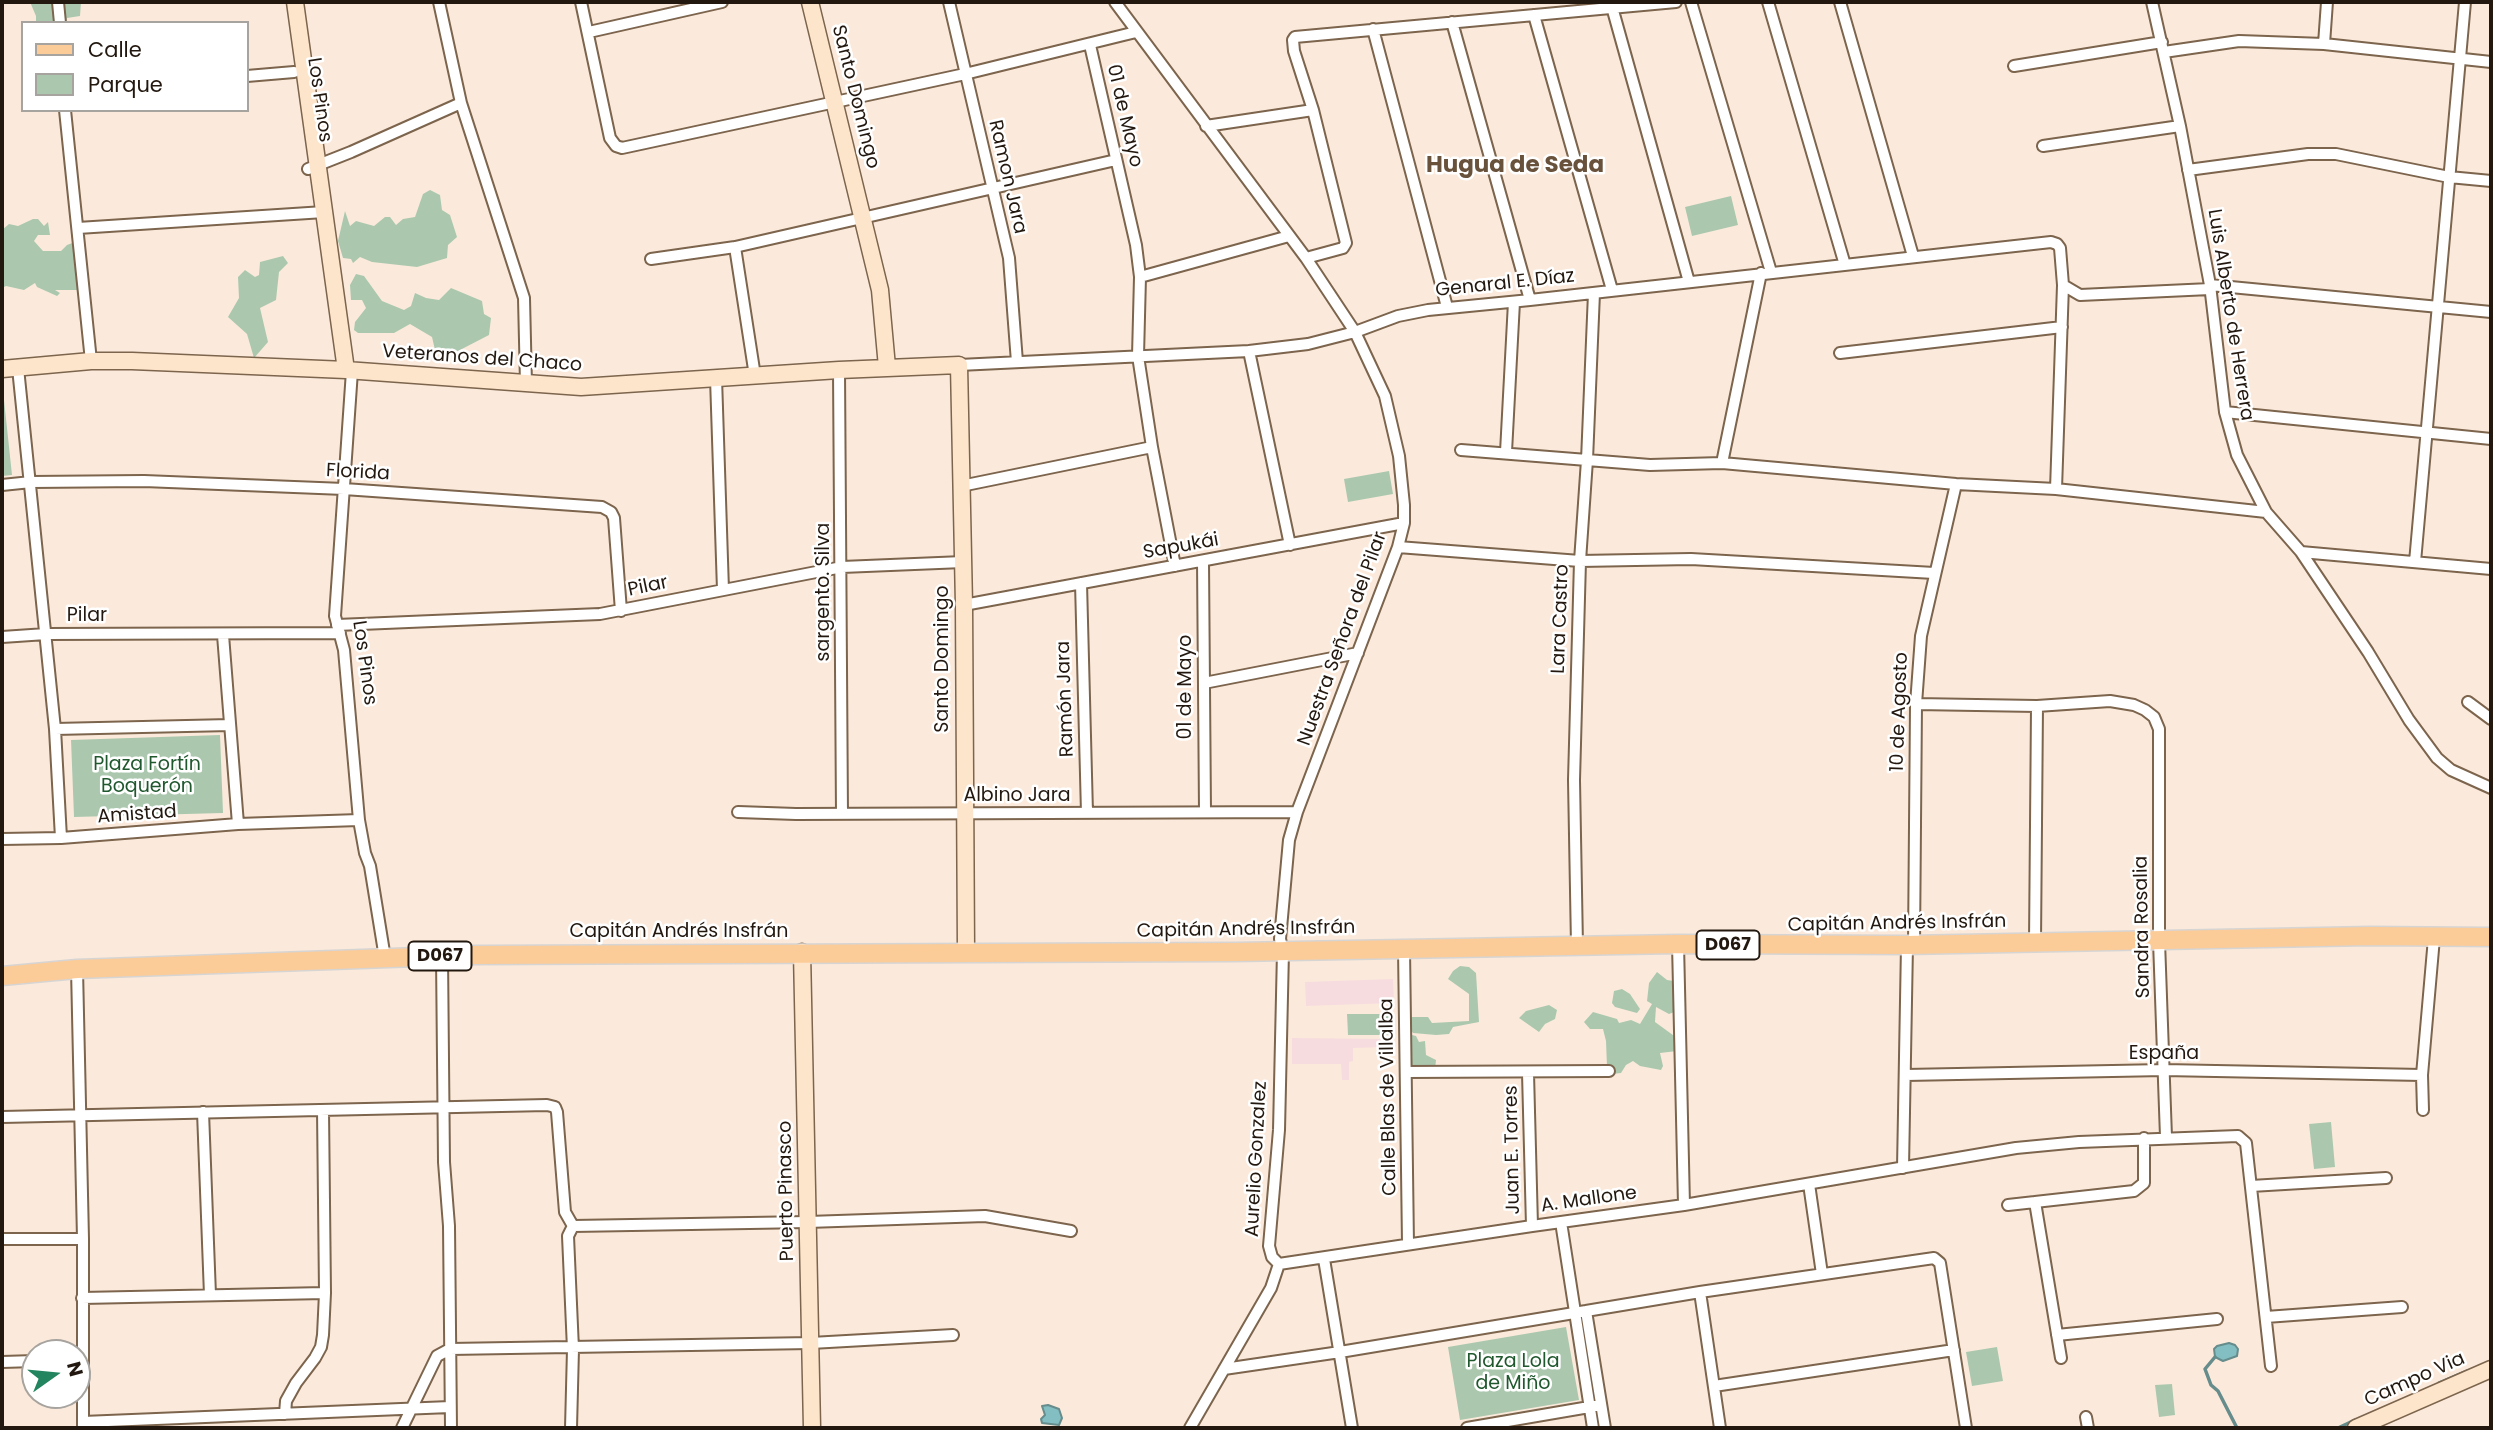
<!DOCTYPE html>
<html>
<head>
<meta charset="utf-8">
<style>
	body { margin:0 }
	#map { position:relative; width:2493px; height:1430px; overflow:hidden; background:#fbeadb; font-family:Poppins,sans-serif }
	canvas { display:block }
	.frame { position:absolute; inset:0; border:4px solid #22180f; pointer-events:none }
	.legend { position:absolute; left:21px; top:21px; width:228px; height:91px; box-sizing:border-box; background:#fff; border:2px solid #a7a39f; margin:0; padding:9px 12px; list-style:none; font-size:21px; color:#22180f }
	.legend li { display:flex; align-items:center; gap:14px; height:35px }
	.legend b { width:35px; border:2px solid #a7a39f }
	.north { position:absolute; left:21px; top:1339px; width:70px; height:70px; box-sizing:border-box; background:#fff; border:2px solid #a7a39f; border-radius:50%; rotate:75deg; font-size:19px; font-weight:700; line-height:28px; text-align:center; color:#22180f }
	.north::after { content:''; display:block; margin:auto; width:24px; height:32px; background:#23855f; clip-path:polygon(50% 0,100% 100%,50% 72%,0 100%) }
</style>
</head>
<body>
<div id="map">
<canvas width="2493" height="1430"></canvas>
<div class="frame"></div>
<ul class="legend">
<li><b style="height:9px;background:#fbcb98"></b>Calle</li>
<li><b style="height:19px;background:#abc8af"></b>Parque</li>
</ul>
<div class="north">N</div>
</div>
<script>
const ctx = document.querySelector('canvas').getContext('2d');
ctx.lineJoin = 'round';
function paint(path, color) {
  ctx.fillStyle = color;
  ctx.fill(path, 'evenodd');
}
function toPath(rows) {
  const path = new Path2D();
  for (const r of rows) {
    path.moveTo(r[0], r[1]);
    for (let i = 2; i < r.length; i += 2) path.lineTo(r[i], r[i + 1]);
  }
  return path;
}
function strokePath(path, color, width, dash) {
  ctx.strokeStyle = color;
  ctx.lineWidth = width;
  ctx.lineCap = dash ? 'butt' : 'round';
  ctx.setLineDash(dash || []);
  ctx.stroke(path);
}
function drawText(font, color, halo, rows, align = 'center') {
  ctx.font = font + ' Poppins,sans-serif';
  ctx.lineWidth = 5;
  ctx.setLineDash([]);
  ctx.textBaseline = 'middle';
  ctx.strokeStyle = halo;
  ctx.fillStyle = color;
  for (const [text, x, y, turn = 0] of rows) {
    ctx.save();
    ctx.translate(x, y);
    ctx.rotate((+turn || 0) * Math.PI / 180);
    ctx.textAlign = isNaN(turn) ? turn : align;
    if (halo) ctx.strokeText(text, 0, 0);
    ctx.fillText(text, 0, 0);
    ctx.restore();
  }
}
const education = toPath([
	[1393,979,1394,1003,1306,1006,1305,982],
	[1292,1038,1389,1039,1389,1047,1353,1048,1353,1061,1349,1062,1349,1080,1342,1080,1341,1064,1292,1064]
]);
const green = toPath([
	[30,2,81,2,80,16,67,18,66,23,36,23,36,16],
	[430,190,440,195,442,210,450,215,457,237,448,245,447,258,417,267,372,262,360,257,353,263,351,259,343,258,338,241,345,211,350,226,356,221,374,226,385,217,390,217,396,225,403,219,415,217,423,194],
	[1731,196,1738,225,1692,236,1685,207],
	[33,219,38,219,44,226,48,222,50,235,38,235,34,241,43,251,61,251,67,245,75,242,88,290,55,290,60,293,57,296,37,287,35,283,24,290,6,286,2,288,2,230,9,224,18,226],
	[283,256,288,263,279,272,276,300,260,308,268,342,254,358,247,334,228,317,239,298,238,277,245,270,255,277,259,275,260,262],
	[356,274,364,276,382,301,404,310,411,306,415,293,426,298,439,300,451,288,482,301,484,314,491,318,489,335,458,351,435,350,432,337,410,324,394,333,358,333,354,330,355,322,366,308,362,300,351,300,350,285],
	[2,381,12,475,2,476],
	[1389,471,1393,494,1348,502,1344,479],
	[220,735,223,813,74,817,71,740],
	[1460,966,1469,967,1476,973,1479,1022,1453,1027,1449,1034,1436,1035,1413,1033,1408,1025,1412,1017,1428,1017,1432,1023,1469,1021,1469,994,1448,979,1453,971],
	[1657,972,1667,980,1680,982,1677,1011,1669,1014,1656,1007,1655,1022,1677,1038,1677,1051,1660,1053,1663,1066,1661,1070,1640,1066,1633,1061,1626,1065,1621,1073,1612,1074,1607,1067,1606,1041,1603,1029,1590,1029,1584,1022,1593,1012,1617,1019,1619,1023,1631,1020,1640,1024,1652,1004,1647,1001,1649,983],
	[1622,989,1630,994,1640,1009,1637,1013,1615,1007,1612,1003,1614,991],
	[1549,1005,1557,1010,1555,1019,1545,1024,1539,1032,1519,1018,1526,1011],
	[1347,1014,1389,1014,1390,1035,1348,1035],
	[1412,1035,1416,1036,1419,1042,1425,1041,1426,1055,1436,1060,1435,1070,1412,1067,1407,1050],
	[2331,1122,2335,1167,2314,1169,2309,1124],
	[1566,1327,1579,1400,1460,1420,1448,1347],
	[1997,1347,2003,1381,1972,1386,1966,1352],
	[2172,1384,2175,1415,2159,1417,2155,1385]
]);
const water = toPath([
	[2229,1343,2235,1345,2238,1349,2237,1356,2223,1361,2215,1357,2214,1349,2217,1346,2229,1343],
	[1048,1405,1059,1409,1062,1418,1059,1425,1042,1423,1041,1419,1045,1415,1042,1406,1048,1405]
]);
const stream = toPath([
	[2215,1357,2205,1369,2211,1385,2218,1391,2237,1428],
	[2439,1383,2467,1371],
	[2338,1428,2355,1420]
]);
const street = toPath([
	[58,2,60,23],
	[439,2,461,103,524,298,526,384],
	[581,2,610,138,616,146,622,148,965,74,1136,32],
	[949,2,1009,258,1017,362],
	[1115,2,1306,258,1355,332,1385,396,1399,456,1404,505,1404,523,1398,547,1297,812,1289,840,1280,939,1283,951,1279,1130,1269,1246,1272,1257,1279,1264,1271,1288,1190,1428],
	[1691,2,1771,272],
	[1768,2,1845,265],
	[1840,2,1913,256],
	[2152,2,2180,126,2210,285,2225,412,2237,455,2266,512,2301,552,2368,652,2409,720,2437,758,2451,770,2491,788],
	[1612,7,1689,282],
	[1534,15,1612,290],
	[1452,22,1530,300],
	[1373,29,1447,307],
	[589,32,722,2],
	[2324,44,2327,2],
	[1090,45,1136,245,1140,277,1138,356,1152,447,1175,566],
	[2164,52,2239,41,2324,44,2491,62],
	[2014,66,2162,42],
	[247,76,294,72],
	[65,110,91,361],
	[1206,126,1313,110],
	[2043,146,2180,126],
	[308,169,351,152,461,103],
	[2188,170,2308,154,2336,154,2449,177,2491,181],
	[78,228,324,212],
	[735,247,755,376],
	[1306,258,1343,248,1346,243,1313,110,1294,51,1293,40,1295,37,1676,2],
	[651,259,735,247,1116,160],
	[1140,277,1289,236],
	[2063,285,2080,295,2210,289],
	[2210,285,2491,312],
	[1249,351,1290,545],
	[1840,353,2062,327],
	[959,365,1249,351,1308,344,1355,332,1398,316,1428,310,1530,300,2051,242,2057,244,2060,248,2063,285,2056,489],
	[18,368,55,729,61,838],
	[839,370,842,814],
	[352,371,335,616,344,650,359,820,365,853,370,866,385,958],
	[716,378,723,590],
	[2225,412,2491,439],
	[1461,450,1650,465,1722,463,1956,484,2056,489,2266,512],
	[1506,452,1514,302],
	[1722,463,1761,273],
	[2,485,31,482,144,481,344,489,602,507,611,512,614,518,621,611],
	[961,486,1152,447],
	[1398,547,1580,561,1691,559,1934,573],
	[2301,552,2491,569],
	[1203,561,1205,812],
	[2415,562,2465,2],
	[1081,583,1087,813],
	[964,605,1404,523],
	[337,625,600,614,842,567,963,562],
	[223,635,238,824],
	[2,637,46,634,340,633],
	[1204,683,1358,653],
	[2468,702,2491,719],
	[1916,704,2037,706,2110,701,2134,705,2145,710,2154,717,2159,729,2159,941,2166,1137],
	[55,729,230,725],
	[738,812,796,814,1297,812],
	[2,839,61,838,238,824,359,820],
	[2035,943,2037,706],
	[1678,944,1684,1205],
	[1914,945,1916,704,1921,636,1956,484],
	[1577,946,1574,780,1580,561,1587,460,1594,293],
	[1404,949,1408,1244],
	[442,956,444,1162,449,1226,451,1428],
	[77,969,83,1239,83,1428],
	[1406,1072,1609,1071],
	[1528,1073,1532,1226],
	[1906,1075,2164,1070,2422,1075],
	[2423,1110,2422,1075,2434,938],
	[203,1112,210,1295],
	[2,1117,547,1105,555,1107,557,1112,565,1212,573,1226],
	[1903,1168,1907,945],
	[1809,1184,1822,1274],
	[2251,1186,2386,1178],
	[2035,1202,2061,1358],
	[2008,1205,2134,1191,2144,1183,2144,1138],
	[1561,1222,1593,1428],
	[573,1226,808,1222,985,1216,1071,1231],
	[2,1239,83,1239],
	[1324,1259,1352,1428],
	[1279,1264,1532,1226,1684,1205,2016,1148,2079,1142,2238,1136,2246,1143,2271,1366],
	[1700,1292,1720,1428],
	[82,1298,325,1293],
	[1586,1311,1605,1428],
	[2266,1317,2402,1307],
	[2057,1335,2217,1319],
	[2,1362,35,1361],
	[1224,1369,1340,1352,1700,1292,1934,1258,1940,1263,1966,1428],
	[1714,1386,1954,1350],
	[285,1414,286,1401,296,1383,315,1358,321,1347,323,1335,325,1293,323,1110],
	[2086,1417,2088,1428],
	[83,1422,450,1407],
	[402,1428,437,1356,450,1349,811,1343,953,1335],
	[571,1428,573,1349,568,1236,573,1226],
	[1467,1428,1601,1405]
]);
const secondary = toPath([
	[295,2,346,370],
	[810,2,880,290,887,367],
	[2,369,91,361,132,361,346,370,581,387,839,370,959,365,964,605,966,952],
	[802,952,812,1428],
	[2356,1428,2491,1369]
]);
const primary = toPath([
	[2,976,77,969,475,955,1236,952,1678,944,1907,945,2370,936,2491,937]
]);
const shields = [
	[1728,945,63],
	[440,956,63]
];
const shieldNames = [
	["D067",1728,945],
	["D067",440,956]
];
const streetNames = [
	["Santo Domingo",855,97,76],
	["Los Pinos",319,100,82],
	["01 de Mayo",1124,116,77],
	["Ramon Jara",1007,177,77],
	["Genaral E. Díaz",1505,284,-6],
	["Luis Alberto de Herrera",2230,315,81],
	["Veteranos del Chaco",482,359,4],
	["Florida",358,473,3],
	["Sapukái",1181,547,-10],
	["Pilar",648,587,-12],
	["sargento. Silva",824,592,-90],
	["Pilar",87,616],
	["Lara Castro",1561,619,-88],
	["Nuestra Señora del Pilar",1343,639,-70],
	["Santo Domingo",943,659,-90],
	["Los Pinos",364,663,82],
	["01 de Mayo",1186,687,-90],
	["Ramón Jara",1066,699,-92],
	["10 de Agosto",1900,712,-88],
	["Albino Jara",1017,796],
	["Amistad",137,815,-4],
	["Capitán Andrés Insfrán",1897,924,-1],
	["Sandra Rosalia",2143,927,-91],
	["Capitán Andrés Insfrán",1246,930,-1],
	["Capitán Andrés Insfrán",679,932],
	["España",2164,1054],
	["Calle Blas de Villalba",1389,1097,-91],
	["Juan E. Torres",1513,1150,-91],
	["Aurelio Gonzalez",1257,1159,-87],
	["Puerto Pinasco",787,1191,-91],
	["A. Mallone",1589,1200,-8],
	["Campo Via",2415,1380,-24]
];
const parkNames = [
	["Plaza Fortín",147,765],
	["Boquerón",147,787],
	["Plaza Lola",1513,1362],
	["de Miño",1513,1384]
];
const quarterNames = [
	["Hugua de Seda",1515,166]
];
paint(education, '#f7dcdf');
paint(green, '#abc8af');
paint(water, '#83bec2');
strokePath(water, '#668c8c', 2);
strokePath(stream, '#668c8c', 3.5);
strokePath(street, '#7c644d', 14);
strokePath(secondary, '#7c644d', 19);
strokePath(primary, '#d7d5d4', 21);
strokePath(street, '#fff', 10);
strokePath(secondary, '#fde5cb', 16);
strokePath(primary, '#fbcb98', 18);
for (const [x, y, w] of shields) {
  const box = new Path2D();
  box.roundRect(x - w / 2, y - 14.5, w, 29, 5);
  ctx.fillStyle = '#fff';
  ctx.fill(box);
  strokePath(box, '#22180f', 2);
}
drawText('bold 18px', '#22180f', null, shieldNames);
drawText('19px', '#22180f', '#fff', streetNames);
drawText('19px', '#20582e', '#fff', parkNames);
drawText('bold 23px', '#69523c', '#fff', quarterNames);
</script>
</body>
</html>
